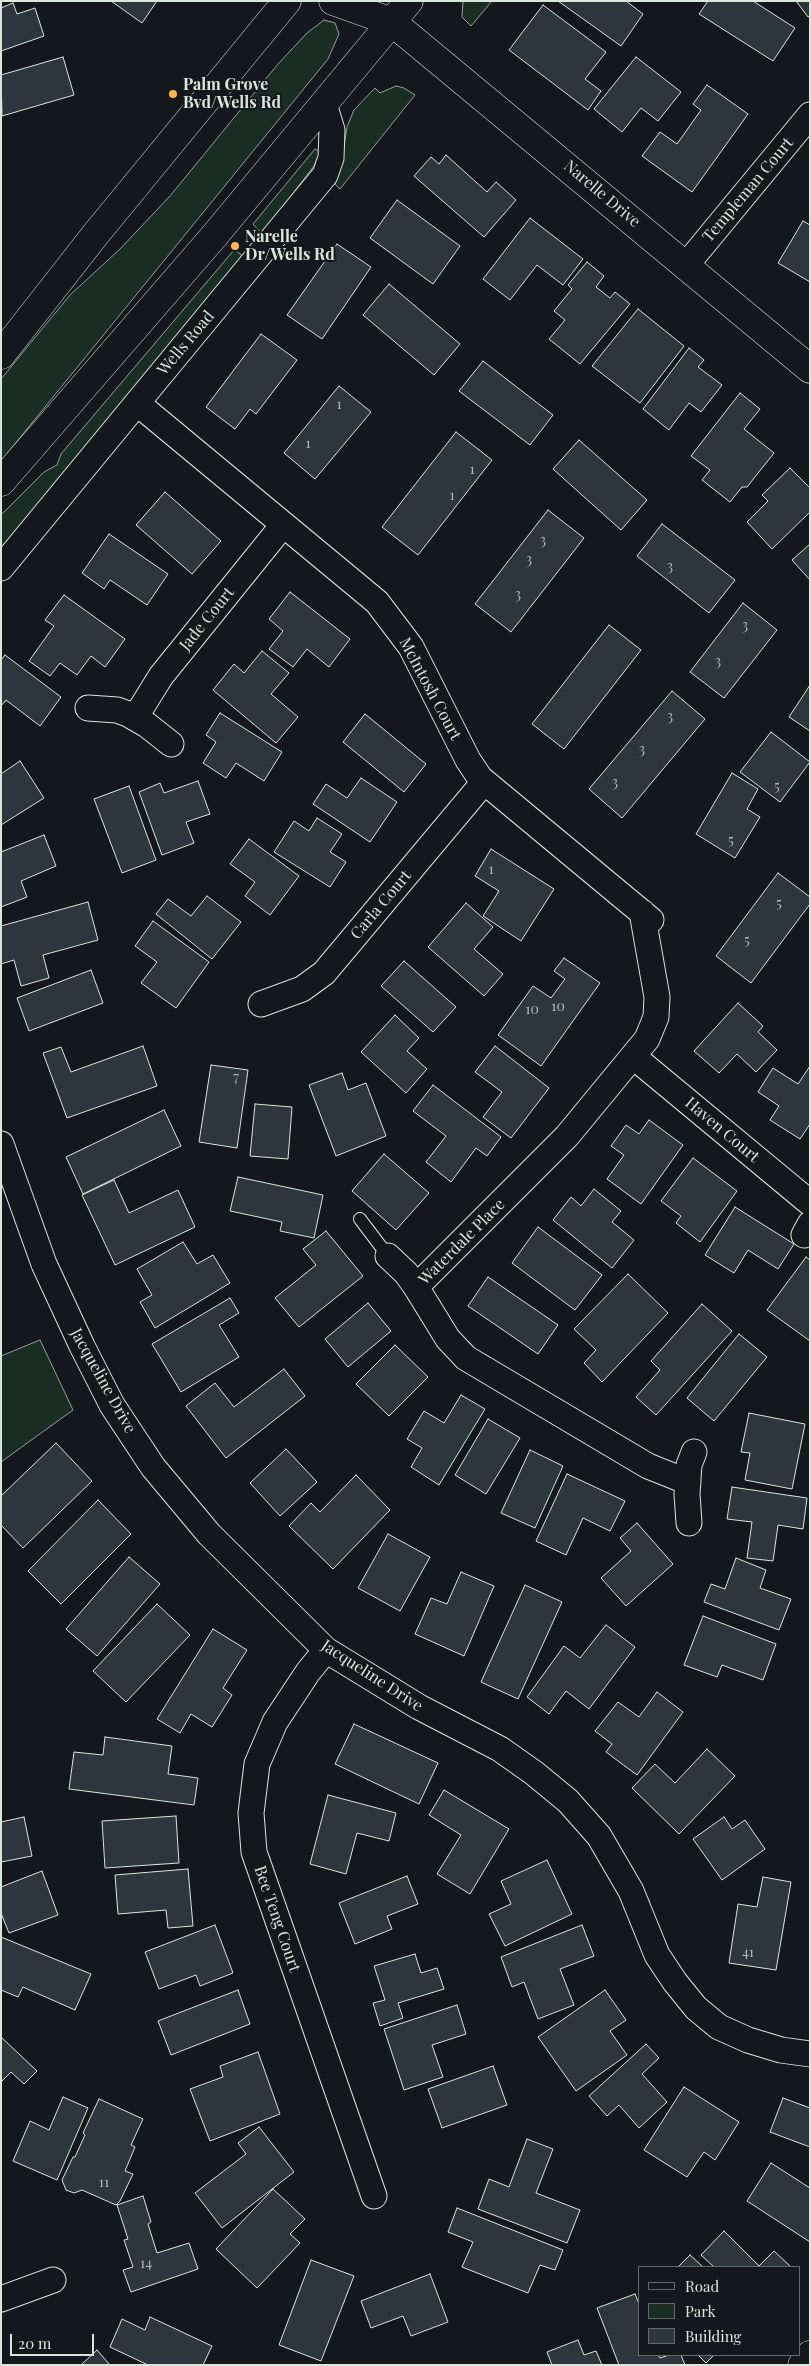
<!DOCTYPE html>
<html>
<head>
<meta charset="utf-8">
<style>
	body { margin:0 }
	#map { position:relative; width:811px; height:2366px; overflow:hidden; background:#14181c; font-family:"Playfair Display",serif }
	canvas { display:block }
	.frame { position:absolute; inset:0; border:2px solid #d8e6dc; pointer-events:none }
	.legend { position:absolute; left:638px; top:2266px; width:162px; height:90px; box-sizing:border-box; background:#14181c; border:1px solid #626a69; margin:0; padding:6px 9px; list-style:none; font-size:15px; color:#d8e6dc }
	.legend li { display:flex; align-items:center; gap:10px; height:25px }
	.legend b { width:25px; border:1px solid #626a69 }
	.scale { position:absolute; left:10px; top:2334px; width:84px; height:22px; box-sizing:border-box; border:2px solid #d8e6dc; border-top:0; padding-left:6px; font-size:15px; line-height:18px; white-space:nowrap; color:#d8e6dc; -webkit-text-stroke:4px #14181c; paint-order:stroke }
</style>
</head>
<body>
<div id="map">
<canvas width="811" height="2366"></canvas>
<div class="frame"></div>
<ul class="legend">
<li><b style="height:6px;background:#14181c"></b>Road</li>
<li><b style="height:14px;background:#1a2d24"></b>Park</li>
<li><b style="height:14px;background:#2c363c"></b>Building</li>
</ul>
<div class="scale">20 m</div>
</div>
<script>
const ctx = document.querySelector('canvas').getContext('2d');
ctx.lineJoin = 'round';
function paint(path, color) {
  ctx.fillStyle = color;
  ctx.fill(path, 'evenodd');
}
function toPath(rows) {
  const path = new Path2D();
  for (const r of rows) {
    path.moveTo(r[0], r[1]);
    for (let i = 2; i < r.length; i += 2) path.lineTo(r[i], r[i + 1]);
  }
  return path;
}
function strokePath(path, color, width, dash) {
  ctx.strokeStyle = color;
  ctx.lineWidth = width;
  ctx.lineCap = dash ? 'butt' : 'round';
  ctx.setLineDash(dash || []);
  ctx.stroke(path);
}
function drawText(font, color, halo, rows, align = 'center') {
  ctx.font = font + ' "Playfair Display",serif';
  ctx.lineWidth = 4;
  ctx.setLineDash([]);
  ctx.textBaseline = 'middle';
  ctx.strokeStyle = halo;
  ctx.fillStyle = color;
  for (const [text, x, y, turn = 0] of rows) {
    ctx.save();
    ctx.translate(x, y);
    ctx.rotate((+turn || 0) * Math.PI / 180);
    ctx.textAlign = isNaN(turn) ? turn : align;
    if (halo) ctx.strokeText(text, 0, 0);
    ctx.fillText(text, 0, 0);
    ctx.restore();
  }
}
const green = toPath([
	[463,1,492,1,471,26,462,17,463,1],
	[324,20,335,23,339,34,328,59,1,461,1,379,70,295,120,249,170,196,278,64,307,33,324,20],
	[396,86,404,88,415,95,340,189,335,184,341,166,347,127,354,110,375,88,380,93,396,86],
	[315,149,320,152,314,166,262,234,253,224,315,149],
	[234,250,245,257,1,550,1,515,44,472,57,465,61,454,234,250],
	[40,1340,73,1410,1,1462,1,1356,40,1340]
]);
const building = toPath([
	[111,1,157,1,142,23,111,1],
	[558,1,626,1,643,14,621,46,558,1],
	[708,1,753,1,795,28,773,61,699,14,708,1],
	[796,1,810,1,810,16,808,17,796,1],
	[13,3,17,14,35,8,44,36,1,51,1,8,13,3],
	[543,5,606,52,585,79,601,91,588,110,509,50,543,5],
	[63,57,74,95,2,116,1,75,63,57],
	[636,57,681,92,658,121,641,108,622,132,594,109,636,57],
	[707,85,748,114,692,192,642,156,660,132,677,144,701,110,693,104,707,85],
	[446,155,487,192,496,182,516,200,484,237,414,176,431,157,439,164,446,155],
	[397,200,460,246,433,284,370,238,397,200],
	[530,218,583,259,563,285,537,265,510,300,483,279,530,218],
	[803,221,810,225,810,282,778,263,803,221],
	[337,244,371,267,322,339,287,315,337,244],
	[587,262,604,276,596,287,610,298,615,292,630,304,580,364,549,339,565,320,554,311,572,289,568,285,587,262],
	[389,284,460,344,434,375,363,315,389,284],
	[638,309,684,346,640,403,592,366,638,309],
	[261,334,297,360,256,414,250,409,235,429,206,407,261,334],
	[689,348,704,360,698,367,722,385,701,412,689,403,669,430,643,409,689,348],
	[483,361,553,415,530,445,459,391,483,361],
	[339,386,371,412,315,479,284,453,339,386],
	[740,393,760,409,744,429,774,453,747,487,742,487,730,502,702,480,710,470,691,456,740,393],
	[456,432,492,460,418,555,382,527,456,432],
	[579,440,647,500,621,530,553,469,579,440],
	[790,468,810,488,810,512,772,549,747,522,768,501,762,495,790,468],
	[165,492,221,541,192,574,136,525,165,492],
	[548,510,584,538,511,632,475,604,548,510],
	[662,524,735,580,709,613,637,556,662,524],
	[109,534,168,574,147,605,110,580,104,589,82,573,109,534],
	[810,544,810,580,792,560,810,544],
	[290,592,350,639,329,667,307,649,293,667,269,649,283,631,269,619,290,592],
	[64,595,125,639,105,667,91,656,77,675,60,663,50,676,29,661,54,626,45,620,64,595],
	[743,603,777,630,724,698,690,672,743,603],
	[609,625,641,650,564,749,532,724,609,625],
	[262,651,289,673,271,694,298,717,276,743,213,690,234,664,244,673,262,651],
	[5,655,61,697,40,726,6,700,1,706,1,660,5,655],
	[810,685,810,731,789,717,810,685],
	[672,691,705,719,622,818,589,789,672,691],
	[220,713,282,752,264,781,236,763,226,778,203,763,216,742,206,735,220,713],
	[365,714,426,764,404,792,343,742,365,714],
	[771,732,810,762,780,802,740,772,771,732],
	[20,761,44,798,1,825,1,774,20,761],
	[732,773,758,789,747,809,760,817,735,858,696,834,732,773],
	[361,778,397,802,370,842,313,804,326,784,347,798,361,778],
	[198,781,210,814,186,822,194,843,162,855,139,792,160,783,164,793,198,781],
	[129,786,156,860,122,873,94,799,129,786],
	[317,818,342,834,330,852,346,862,330,887,274,852,294,821,309,831,317,818],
	[44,835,56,866,21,881,27,897,1,907,1,852,44,835],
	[249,839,299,876,270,915,245,896,255,882,230,864,249,839],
	[491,849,554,889,521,941,483,916,499,891,475,876,491,849],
	[778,873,810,897,810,904,751,983,716,956,778,873],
	[207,896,241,922,212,959,156,914,168,899,191,916,207,896],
	[88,902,98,940,43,955,49,978,21,986,14,960,1,964,1,926,88,902],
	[466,903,493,927,474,949,503,974,484,996,428,947,466,903],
	[153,921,209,962,176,1008,141,983,157,962,135,946,153,921],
	[564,958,600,983,541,1066,498,1035,533,986,551,998,565,979,554,971,564,958],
	[404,961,456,1007,433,1032,381,986,404,961],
	[91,970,103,1003,29,1031,17,998,91,970],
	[738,1003,763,1026,758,1032,777,1050,756,1072,737,1054,719,1073,694,1051,738,1003],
	[395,1015,419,1038,407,1051,427,1069,406,1093,361,1052,395,1015],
	[143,1046,157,1086,67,1118,43,1053,61,1047,71,1072,143,1046],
	[495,1046,549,1088,511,1138,483,1117,502,1092,475,1072,495,1046],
	[211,1065,248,1070,237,1148,199,1142,211,1065],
	[810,1066,810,1124,800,1139,770,1120,779,1106,758,1092,773,1068,798,1084,810,1066],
	[342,1073,348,1090,366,1083,386,1136,336,1156,309,1085,342,1073],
	[433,1085,501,1137,487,1156,476,1148,451,1182,426,1162,446,1136,413,1111,433,1085],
	[255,1104,292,1107,288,1159,250,1156,255,1104],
	[164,1110,181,1146,83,1194,66,1157,164,1110],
	[649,1120,683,1145,641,1204,607,1179,624,1155,611,1146,626,1125,639,1134,649,1120],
	[384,1154,429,1193,396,1230,352,1191,384,1154],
	[693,1158,737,1191,700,1242,676,1223,681,1216,661,1201,693,1158],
	[238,1177,323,1195,314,1238,280,1231,282,1222,230,1211,238,1177],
	[114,1180,129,1213,178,1190,195,1227,115,1265,82,1195,114,1180],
	[594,1189,621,1211,612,1222,634,1240,612,1268,553,1220,571,1197,581,1206,594,1189],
	[735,1207,794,1244,778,1269,748,1250,734,1273,705,1255,735,1207],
	[538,1227,602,1275,575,1310,512,1263,538,1227],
	[326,1231,363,1276,299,1327,275,1298,316,1265,303,1249,326,1231],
	[183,1242,197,1264,213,1255,230,1283,155,1328,140,1302,152,1295,137,1269,183,1242],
	[806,1257,810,1260,810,1341,767,1310,806,1257],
	[628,1274,668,1313,602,1382,584,1363,596,1350,574,1329,628,1274],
	[488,1277,558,1325,538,1354,468,1306,488,1277],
	[230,1298,239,1313,219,1325,239,1357,181,1392,152,1344,230,1298],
	[368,1303,391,1331,348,1367,325,1339,368,1303],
	[702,1304,732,1331,656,1415,636,1397,660,1370,651,1361,702,1304],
	[739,1334,767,1357,714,1421,687,1398,739,1334],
	[395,1345,428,1377,389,1416,356,1384,395,1345],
	[284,1369,305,1396,226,1458,186,1406,215,1383,234,1407,284,1369],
	[461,1395,485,1409,439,1485,411,1467,422,1448,407,1439,424,1411,444,1423,461,1395],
	[749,1413,805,1424,792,1489,745,1480,750,1453,741,1452,749,1413],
	[488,1419,520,1438,486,1494,455,1475,488,1419],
	[56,1443,92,1481,23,1548,1,1525,1,1496,56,1443],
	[286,1449,317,1482,280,1516,250,1483,286,1449],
	[530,1450,563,1466,535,1528,501,1513,530,1450],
	[567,1474,625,1501,610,1531,583,1518,566,1555,536,1541,567,1474],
	[356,1475,390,1510,333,1569,289,1526,311,1503,320,1512,356,1475],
	[732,1487,807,1498,803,1529,778,1525,773,1561,747,1558,752,1522,727,1519,732,1487],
	[98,1500,131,1534,61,1604,28,1571,98,1500],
	[637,1523,673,1564,626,1606,601,1578,631,1551,620,1538,637,1523],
	[388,1534,430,1557,400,1611,358,1588,388,1534],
	[129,1557,160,1584,97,1656,66,1629,129,1557],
	[736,1558,766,1570,760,1588,791,1599,779,1630,704,1602,711,1584,725,1589,736,1558],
	[461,1572,494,1586,464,1656,415,1634,431,1598,447,1604,461,1572],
	[525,1585,562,1602,518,1699,481,1682,525,1585],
	[157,1604,190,1635,126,1702,93,1671,157,1604],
	[703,1616,776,1644,763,1680,722,1665,717,1677,684,1665,703,1616],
	[606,1625,635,1647,589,1709,566,1691,549,1714,527,1697,564,1646,580,1658,606,1625],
	[213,1629,247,1650,223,1688,232,1695,212,1727,191,1714,180,1733,157,1719,213,1629],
	[657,1692,683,1712,637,1775,606,1752,612,1744,595,1731,618,1702,639,1717,657,1692],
	[354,1724,438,1763,419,1804,335,1764,354,1724],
	[105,1737,172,1746,168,1774,198,1778,194,1805,69,1789,74,1752,103,1755,105,1737],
	[707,1749,735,1776,679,1834,632,1788,655,1764,675,1783,707,1749],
	[444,1790,509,1829,470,1894,437,1874,461,1835,429,1815,444,1790],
	[328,1795,396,1813,389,1841,357,1833,346,1874,310,1864,328,1795],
	[176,1816,179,1863,105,1868,102,1821,176,1816],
	[24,1817,32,1856,1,1862,1,1822,24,1817],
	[724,1817,732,1829,745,1820,765,1849,722,1880,693,1839,724,1817],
	[547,1860,572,1914,505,1946,489,1914,511,1904,501,1881,547,1860],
	[188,1869,193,1926,168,1928,166,1910,118,1914,115,1875,188,1869],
	[42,1871,58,1915,9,1933,1,1913,1,1887,42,1871],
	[407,1876,418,1904,387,1916,392,1929,355,1944,339,1903,407,1876],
	[763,1877,791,1882,776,1970,729,1963,738,1904,757,1907,763,1877],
	[215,1925,233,1973,200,1986,196,1975,159,1989,145,1952,215,1925],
	[582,1925,594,1956,560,1969,574,2005,538,2019,524,1982,512,1987,501,1957,582,1925],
	[1,1937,91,1974,75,2010,23,1987,18,1997,1,1990,1,1937],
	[415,1954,421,1973,437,1968,444,1989,398,2003,403,2018,380,2026,373,2003,385,2000,374,1966,415,1954],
	[238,1990,250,2024,171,2055,158,2021,238,1990],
	[605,1990,626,2020,610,2031,627,2055,576,2091,538,2037,605,1990],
	[457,2005,466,2034,432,2045,443,2077,404,2090,384,2029,457,2005],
	[1,2037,37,2071,24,2084,11,2072,1,2082,1,2037],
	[646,2044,659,2058,642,2074,667,2102,639,2128,619,2105,607,2116,589,2096,646,2044],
	[258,2052,280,2114,210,2141,190,2089,223,2077,220,2066,258,2052],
	[493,2066,507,2105,442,2128,428,2089,493,2066],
	[684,2087,739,2122,715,2160,704,2152,687,2177,644,2150,684,2087],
	[63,2097,88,2108,57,2180,13,2161,30,2121,49,2130,63,2097],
	[783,2098,810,2108,810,2147,770,2132,783,2098],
	[99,2099,143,2119,131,2145,135,2147,125,2171,133,2174,120,2201,116,2205,82,2190,74,2193,66,2190,62,2180,73,2157,75,2157,85,2135,83,2133,99,2099],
	[259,2127,294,2172,222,2228,195,2193,246,2154,238,2143,259,2127],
	[527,2139,553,2149,536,2193,580,2210,567,2243,478,2209,489,2179,509,2187,527,2139],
	[771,2163,810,2188,810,2242,747,2201,771,2163],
	[273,2189,305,2219,290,2234,300,2243,257,2288,216,2249,273,2189],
	[143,2196,151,2222,148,2224,157,2253,189,2243,198,2269,131,2292,123,2270,133,2267,124,2240,128,2239,117,2205,143,2196],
	[457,2208,563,2250,555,2270,540,2265,528,2293,462,2267,473,2242,448,2232,457,2208],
	[724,2231,759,2266,774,2251,791,2267,714,2267,701,2255,724,2231],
	[690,2255,703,2267,678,2267,690,2255],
	[311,2260,354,2276,321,2361,279,2345,311,2260],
	[430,2274,448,2322,411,2336,403,2316,371,2328,361,2301,430,2274],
	[635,2294,640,2306,640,2355,658,2355,660,2358,669,2355,681,2355,685,2365,619,2365,597,2308,635,2294],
	[150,2317,212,2346,203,2365,148,2365,110,2347,122,2319,145,2330,150,2317],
	[578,2340,584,2355,596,2351,602,2365,552,2365,547,2352,578,2340],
	[97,2350,110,2365,81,2365,97,2350],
	[698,2355,714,2355,706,2363,698,2355]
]);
const service = toPath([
	[360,1219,388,1256]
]);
const minor = toPath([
	[687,264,810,115],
	[137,403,377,602,411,647,468,760,480,778,651,920],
	[1,568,325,175,331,158,332,130,324,104],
	[88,708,117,710,128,714,147,725,171,744],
	[135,718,161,676,283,525],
	[642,912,657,997,656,1017,647,1039,567,1136,416,1287,448,1339,466,1358,648,1466,688,1482],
	[261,1004,302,989,324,973,484,782],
	[634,1057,810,1203],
	[1,1144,44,1264,82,1346,112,1405,153,1467,209,1534,326,1650,419,1707,500,1749,534,1773,568,1801,599,1836,631,1891,657,1955,675,1982,696,2008,719,2027,748,2040,781,2050,810,2054],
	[804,1235,810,1224],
	[388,1256,406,1273,416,1287],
	[689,1523,687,1494,689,1465,694,1452],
	[326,1650,308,1672,275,1722,257,1764,251,1813,254,1852,374,2196],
	[1,2299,53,2280]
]);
const tertiary = toPath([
	[333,1,392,22,810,369],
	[802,2365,810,2355]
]);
const primary = toPath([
	[1,355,95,235,287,1],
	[1,482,215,235,409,1]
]);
const markers = [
	[173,94,5,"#ffb74d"],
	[235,246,5,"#ffb74d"]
];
const numberNames = [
	["1",339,405],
	["1",308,444],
	["1",472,470],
	["1",452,496],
	["3",543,541],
	["3",529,560],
	["3",670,567],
	["3",518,595],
	["3",745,626],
	["3",718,662],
	["3",670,717],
	["3",642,750],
	["3",615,783],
	["5",777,787],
	["5",731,841],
	["1",491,870],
	["5",779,904],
	["5",747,941],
	["10",558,1007],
	["10",532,1010],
	["7",236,1078],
	["41",748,1953],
	["11",104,2183],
	["14",146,2264]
];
const poiNames = [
	["Palm Grove",183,85],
	["Bvd/Wells Rd",183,103],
	["Narelle",245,237],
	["Dr/Wells Rd",245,255]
];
const streetNames = [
	["Templeman Court",748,190,-50],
	["Narelle Drive",602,194,40],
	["Wells Road",186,343,-50],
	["Jade Court",207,619,-51],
	["McIntosh Court",430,689,62],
	["Carla Court",381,905,-50],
	["Haven Court",722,1130,40],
	["Waterdale Place",462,1242,-45],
	["Jacqueline Drive",103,1381,61],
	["Jacqueline Drive",372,1676,33],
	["Bee Teng Court",277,1919,71]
];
paint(green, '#1a2d24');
strokePath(green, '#939e99', 1);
paint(building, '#2c363c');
strokePath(building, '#d8e6dc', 1);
strokePath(service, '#d8e6dc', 14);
strokePath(minor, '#d8e6dc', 27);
strokePath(tertiary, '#d8e6dc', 29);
strokePath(primary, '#d8e6dc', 29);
strokePath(service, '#14181c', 12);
strokePath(minor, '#14181c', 25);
strokePath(tertiary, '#14181c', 28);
strokePath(primary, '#14181c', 28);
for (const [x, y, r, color] of markers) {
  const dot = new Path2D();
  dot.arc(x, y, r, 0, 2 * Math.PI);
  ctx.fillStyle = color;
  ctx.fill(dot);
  strokePath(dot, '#14181c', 2);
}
drawText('14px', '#adbab4', null, numberNames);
drawText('bold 16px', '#d8e6dc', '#14181c', poiNames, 'left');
drawText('16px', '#d8e6dc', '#14181c', streetNames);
</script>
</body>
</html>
